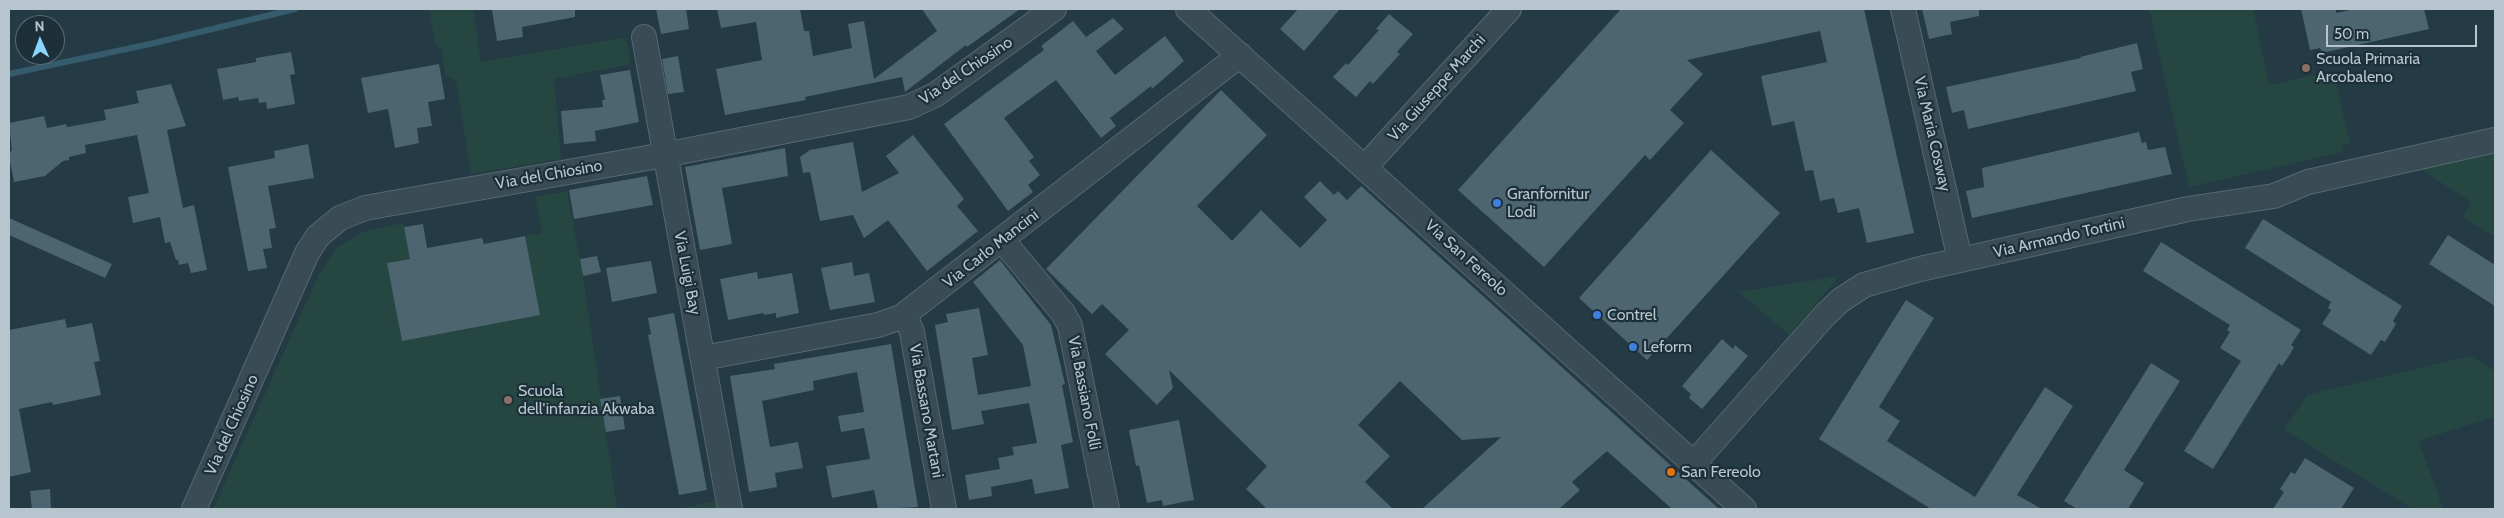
<!DOCTYPE html>
<html>
<head>
<meta charset="utf-8">
<style>
	body { margin:0 }
	#map { position:relative; width:2504px; height:518px; overflow:hidden; background:#243a45; font-family:Cabin,sans-serif }
	canvas { display:block }
	.frame { position:absolute; inset:0; border:10px solid #b6c5ce; pointer-events:none }
	.north { position:absolute; left:15px; top:15px; width:50px; height:50px; box-sizing:border-box; background:#1d3039; border:1px solid #5a6c75; border-radius:50%; rotate:358deg; font-size:14px; font-weight:700; line-height:20px; text-align:center; color:#b6c5ce }
	.north::after { content:''; display:block; margin:auto; width:18px; height:22px; background:#8ad5ff; clip-path:polygon(50% 0,100% 100%,50% 72%,0 100%) }
	.scale { position:absolute; left:2326px; top:25px; width:151px; height:22px; box-sizing:border-box; border:2px solid #b6c5ce; border-top:0; padding-left:6px; font-size:15px; line-height:18px; white-space:nowrap; color:#b6c5ce; -webkit-text-stroke:4px #1d3039; paint-order:stroke }
</style>
</head>
<body>
<div id="map">
<canvas width="2504" height="518"></canvas>
<div class="frame"></div>
<div class="north">N</div>
<div class="scale">50 m</div>
</div>
<script>
const ctx = document.querySelector('canvas').getContext('2d');
ctx.lineJoin = 'round';
function paint(path, color) {
  ctx.fillStyle = color;
  ctx.fill(path, 'evenodd');
}
function toPath(rows) {
  const path = new Path2D();
  for (const r of rows) {
    path.moveTo(r[0], r[1]);
    for (let i = 2; i < r.length; i += 2) path.lineTo(r[i], r[i + 1]);
  }
  return path;
}
function strokePath(path, color, width, dash) {
  ctx.strokeStyle = color;
  ctx.lineWidth = width;
  ctx.lineCap = dash ? 'butt' : 'round';
  ctx.setLineDash(dash || []);
  ctx.stroke(path);
}
function drawText(font, color, halo, rows, align = 'center') {
  ctx.font = font + ' Cabin,sans-serif';
  ctx.lineWidth = 4.5;
  ctx.setLineDash([]);
  ctx.textBaseline = 'middle';
  ctx.strokeStyle = halo;
  ctx.fillStyle = color;
  for (const [text, x, y, turn = 0] of rows) {
    ctx.save();
    ctx.translate(x, y);
    ctx.rotate((+turn || 0) * Math.PI / 180);
    ctx.textAlign = isNaN(turn) ? turn : align;
    if (halo) ctx.strokeText(text, 0, 0);
    ctx.fillText(text, 0, 0);
    ctx.restore();
  }
}
const green = toPath([
	[429,9,473,9,481,62,626,37,631,64,554,79,561,159,471,174,456,80,446,76,441,49,435,43],
	[2149,9,2253,9,2269,85,2333,71,2350,144,2342,146,2343,152,2189,187],
	[2495,150,2495,237,2463,217,2471,202,2419,168],
	[567,191,583,276,617,509,213,509,319,274,337,247,365,231,403,223,407,241,425,238,429,255,388,263,402,341,525,236,542,233,535,197],
	[1840,276,1789,335,1739,292],
	[2470,356,2495,371,2495,416,2419,441,2443,509,2413,509,2284,430,2307,395],
	[715,501,716,509,676,509]
]);
const stream = toPath([
	[9,74,150,44,295,9]
]);
const building = toPath([
	[502,9,575,9,575,17,522,27,523,37,497,41,492,10],
	[656,9,686,9,689,29,661,34],
	[717,9,800,9,804,31,809,31,813,56,852,48,848,24,864,21,874,79,937,31,922,9,1020,9,967,47,966,45,905,92,902,77,805,97,806,100,725,115,716,69,762,60,756,22,721,28],
	[1298,9,1340,9,1304,51,1280,29],
	[1621,9,1864,9,1914,233,1867,243,1859,208,1838,213,1834,198,1820,201,1813,170,1805,171,1794,121,1772,126,1761,76,1827,62,1820,31,1687,60,1703,74,1670,110,1684,123,1650,160,1645,155,1544,267,1458,190],
	[1922,9,1979,9,1979,16,1950,22,1952,34,1929,39],
	[2301,9,2336,9,2336,13,2355,9,2424,9,2429,29,2322,53,2320,48,2310,50],
	[1389,14,1413,34,1397,52,1400,54,1373,84,1370,81,1356,97,1333,77,1346,63,1348,65,1379,30,1376,29],
	[1113,18,1124,29,1096,51,1115,75,1165,36,1184,61,1152,89,1151,86,1110,118,1116,126,1101,138,1056,80,1004,118,1034,157,1029,161,1040,175,1028,185,1033,192,1008,211,944,124,1044,50,1041,46,1073,21,1086,37],
	[2137,43,2143,69,2131,72,2136,91,1968,129,1964,110,1952,113,1946,87,2081,58,2080,57],
	[291,52,295,74,290,75,295,104,267,109,266,102,259,103,258,98,239,101,238,97,223,100,217,69,256,62,256,58],
	[678,56,684,92,668,94,662,59],
	[439,64,445,99,428,102,432,126,417,128,419,143,395,148,388,109,368,113,361,78],
	[630,70,639,122,595,131,596,141,564,144,561,111,603,107,602,100,605,100,600,75],
	[171,84,186,126,167,130,183,208,194,205,207,270,191,273,188,263,179,265,178,260,176,260,170,242,165,243,160,217,133,223,128,197,149,193,137,135,85,145,86,153,69,157,69,160,63,161,45,176,14,182,9,156,9,152,12,151,9,123,44,116,47,128,66,124,67,127,106,120,104,110,139,103,136,91],
	[1221,90,1267,135,1197,206,1232,241,1261,210,1300,248,1327,220,1304,197,1320,181,1334,195,1338,191,1347,200,1361,186,1719,509,1672,509,1607,451,1572,482,1580,490,1559,509,1422,509,1501,437,1462,440,1400,381,1358,425,1390,456,1365,482,1393,509,1267,509,1246,489,1267,466,1169,370,1173,388,1157,405,1105,354,1129,330,1102,304,1092,314,1046,269],
	[2139,132,2142,143,2146,142,2148,150,2165,147,2172,174,1972,218,1966,191,1984,187,1982,168],
	[913,135,964,199,957,206,978,231,927,271,888,220,864,238,853,215,820,221,810,172,803,173,800,157,810,150,853,142,862,192,899,173,886,156],
	[308,144,314,178,268,186,276,228,269,229,272,248,263,249,267,268,248,271,228,167,275,158,274,151],
	[785,148,788,176,722,188,732,244,700,250,685,167],
	[1711,150,1780,213,1647,360,1579,298],
	[647,176,653,205,574,219,569,190],
	[9,218,112,264,105,278,9,235],
	[2263,219,2402,306,2393,321,2396,324,2385,342,2381,340,2371,355,2322,324,2331,310,2328,308,2331,302,2245,248],
	[423,224,427,248,482,238,484,244,525,236,540,315,402,341,387,263,410,259,404,227],
	[2448,235,2495,265,2495,306,2429,264],
	[2161,242,2301,330,2291,345,2294,347,2289,356,2282,366,2279,363,2213,469,2184,451,2241,361,2220,348,2230,332,2227,330,2230,325,2143,271],
	[597,256,601,272,583,276,580,259],
	[1000,260,1051,325,1065,384,1062,385,1073,442,1061,445,1069,488,1035,494,1032,479,991,487,992,496,969,500,965,475,1000,469,998,458,1014,455,1012,447,1037,443,1029,403,981,411,984,424,952,430,935,325,948,322,946,314,979,308,988,355,972,358,978,395,1031,386,1023,345,973,282],
	[651,261,657,293,612,302,606,268],
	[852,262,854,276,869,273,875,302,830,310,821,268],
	[757,272,758,279,792,273,799,313,776,318,776,313,764,315,763,313,728,320,720,279],
	[1906,300,1934,318,1879,407,1900,421,1887,441,1975,497,2045,387,2073,406,2017,495,2042,509,1931,509,1819,439],
	[674,313,707,490,679,495,648,335,651,334,648,318],
	[65,319,67,328,92,323,100,361,94,362,101,395,53,405,52,402,19,409,31,472,9,477,9,330],
	[1722,339,1733,349,1735,345,1748,356,1702,409,1689,398,1691,394,1682,386],
	[891,344,918,507,878,509,874,490,832,498,826,466,870,459,864,428,841,432,838,416,864,412,857,372,813,381,814,390,762,401,770,447,798,442,803,468,775,473,777,487,749,492,730,376,775,369,774,364],
	[2151,363,2180,381,2124,470,2144,483,2128,509,2077,509,2064,501],
	[620,396,625,429,606,432,600,399],
	[1179,420,1194,500,1163,506,1162,500,1147,503,1139,465,1136,466,1129,430],
	[2305,458,2354,488,2341,509,2273,509,2284,492,2280,489,2291,472,2295,474],
	[50,489,51,509,32,509,30,491]
]);
const minor = toPath([
	[1188,9,1744,509],
	[1903,9,1960,260],
	[644,37,730,509],
	[1365,167,1509,9],
	[1003,241,1063,313,1070,326,1107,509],
	[905,315,912,332,944,509],
	[703,358,878,325,901,317,1240,55],
	[1694,463,1825,315,1841,300,1864,285,1920,269,2188,209,2274,196,2308,182,2495,140],
	[194,509,307,253,318,236,340,218,365,208,664,155,909,107,935,95,1054,9]
]);
const markers = [
	[2306,68,5,"#8d6e63"],
	[1497,203,5,"#3f7fe0"],
	[1597,315,5,"#3f7fe0"],
	[1633,347,5,"#3f7fe0"],
	[508,400,5,"#8d6e63"],
	[1671,472,5,"#e8710a"]
];
const poiNames = [
	["Scuola Primaria",2316,59],
	["Arcobaleno",2316,77],
	["Granfornitur",1507,194],
	["Lodi",1507,212],
	["Contrel",1607,315],
	["Leform",1643,347],
	["Scuola",518,391],
	["dell'infanzia Akwaba",518,409],
	["San Fereolo",1681,472]
];
const streetNames = [
	["Via del Chiosino",966,71,-34],
	["Via Giuseppe Marchi",1437,88,-48],
	["Via Maria Cosway",1932,134,77],
	["Via del Chiosino",549,175,-10],
	["Via Armando Tortini",2059,238,-13],
	["Via Carlo Mancini",991,249,-38],
	["Via San Fereolo",1466,258,42],
	["Via Luigi Bay",687,273,79],
	["Via Bassiano Folli",1084,393,79],
	["Via Bassano Martani",926,411,80],
	["Via del Chiosino",232,425,-66]
];
paint(green, '#264641');
strokePath(stream, '#365b6d', 6);
paint(building, '#4d6570');
strokePath(minor, '#576871', 26);
strokePath(minor, '#394b54', 24);
for (const [x, y, r, color] of markers) {
  const dot = new Path2D();
  dot.arc(x, y, r, 0, 2 * Math.PI);
  ctx.fillStyle = color;
  ctx.fill(dot);
  strokePath(dot, '#1d3039', 2);
}
drawText('16px', '#b6c5ce', '#1d3039', poiNames, 'left');
drawText('16px', '#b6c5ce', '#1d3039', streetNames);
</script>
</body>
</html>
